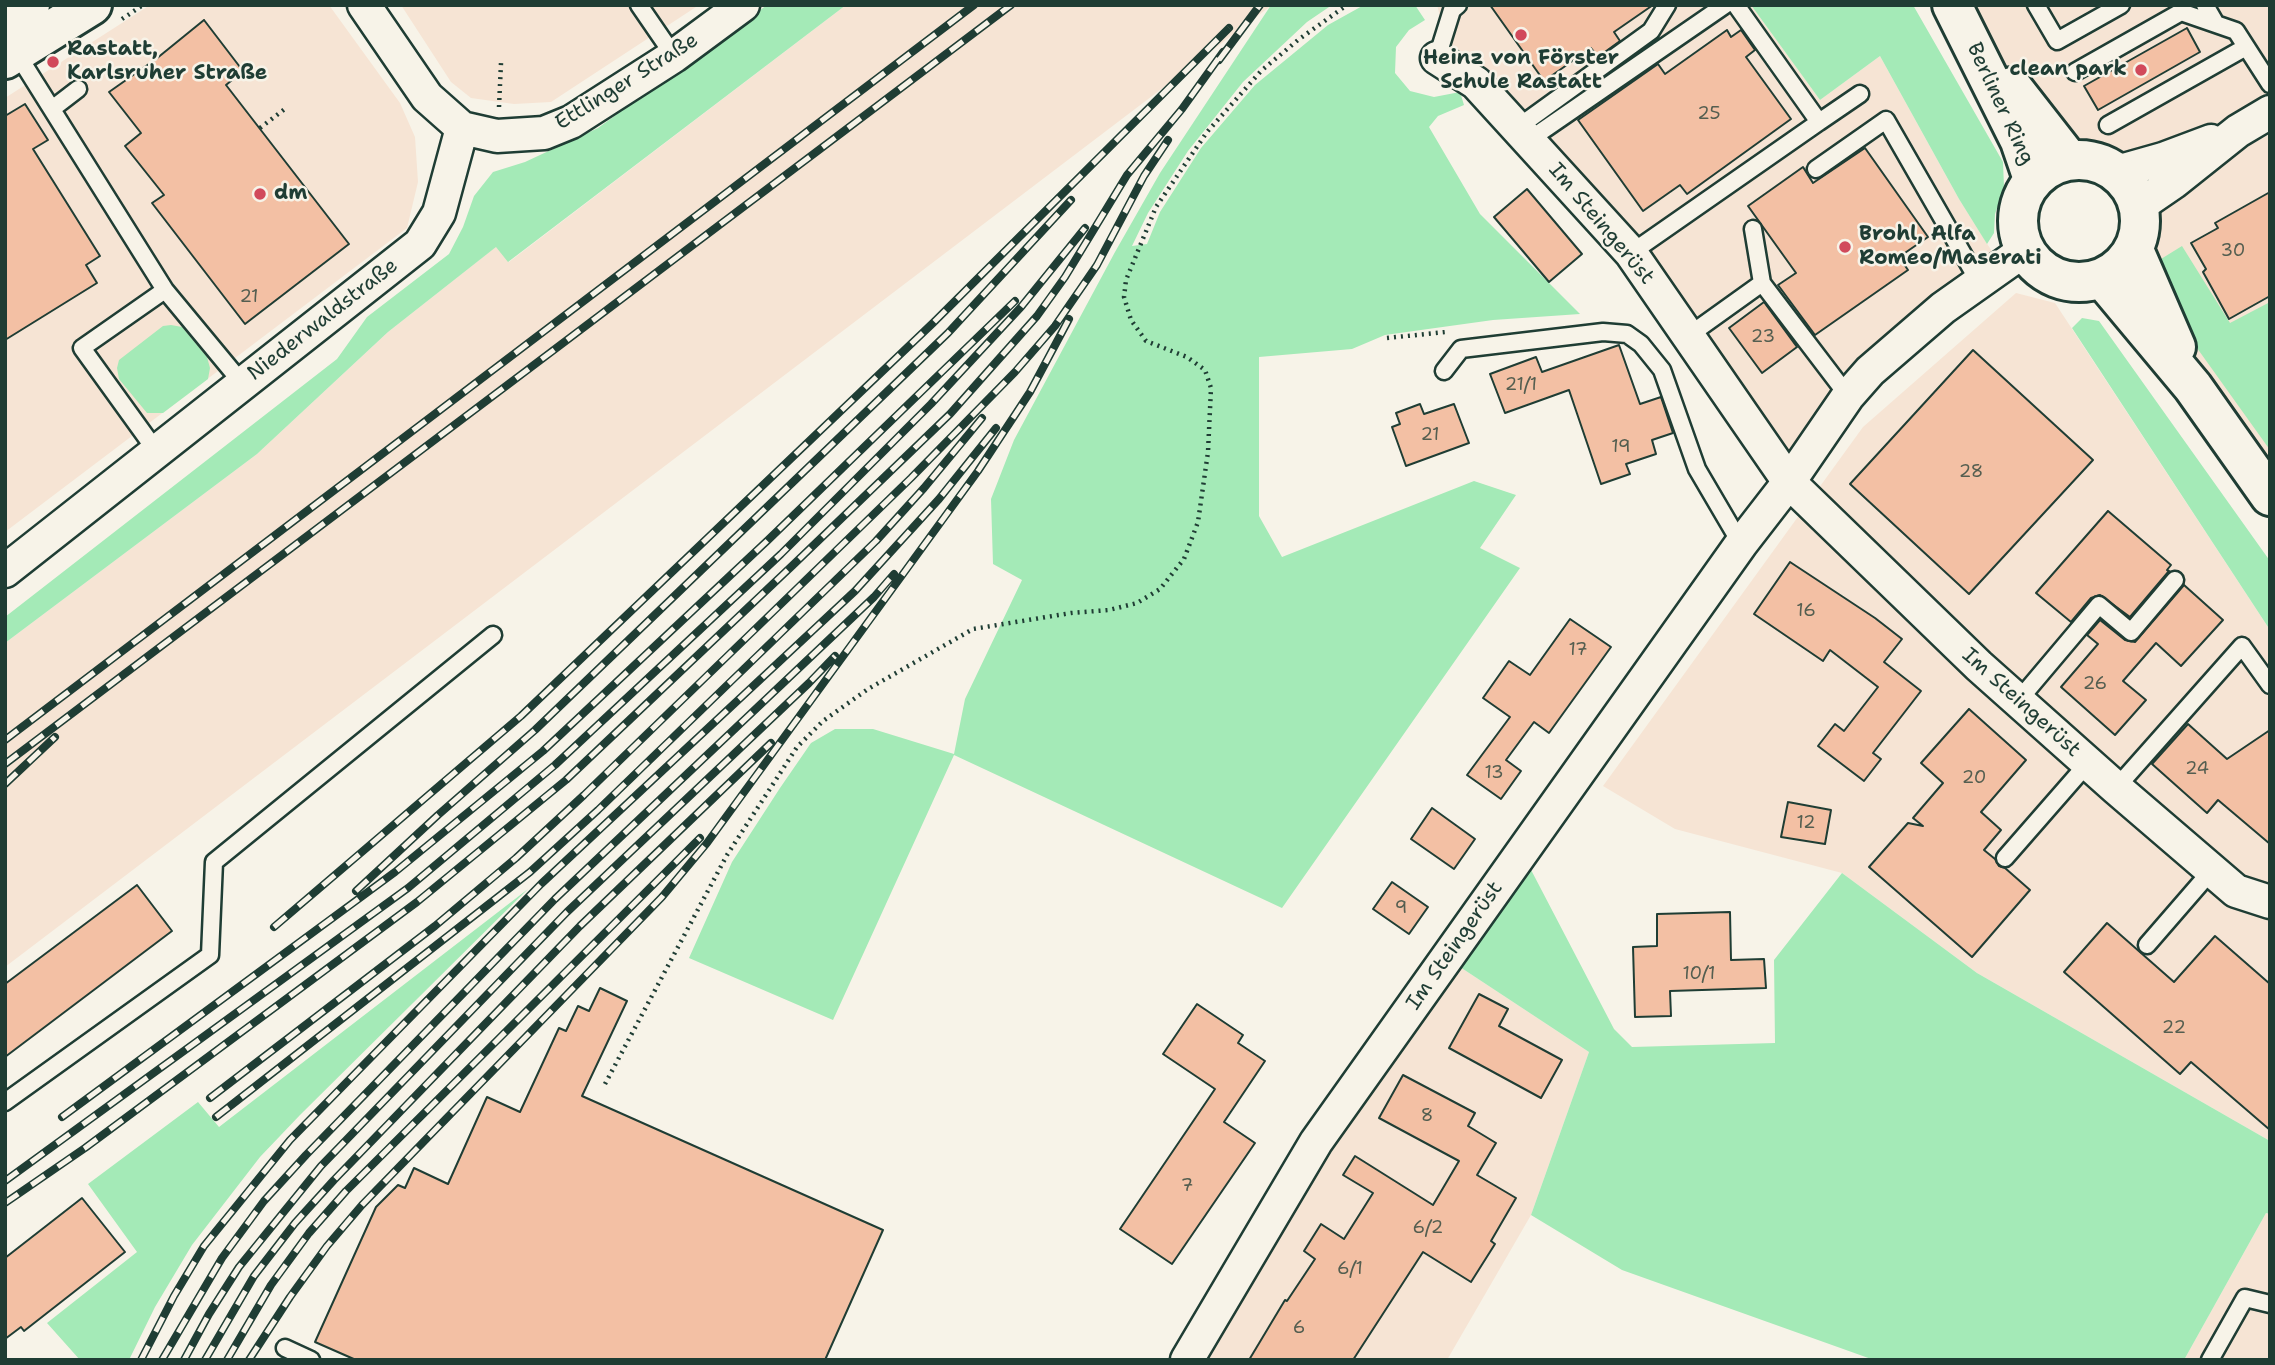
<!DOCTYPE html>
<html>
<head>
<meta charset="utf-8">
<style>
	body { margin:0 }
	#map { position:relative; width:2275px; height:1365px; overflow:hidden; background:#f7f3e8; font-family:"Shantell Sans",sans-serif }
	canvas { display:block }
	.frame { position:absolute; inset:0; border:7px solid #1f3d34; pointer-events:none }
</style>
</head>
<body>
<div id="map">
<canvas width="2275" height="1365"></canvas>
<div class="frame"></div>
</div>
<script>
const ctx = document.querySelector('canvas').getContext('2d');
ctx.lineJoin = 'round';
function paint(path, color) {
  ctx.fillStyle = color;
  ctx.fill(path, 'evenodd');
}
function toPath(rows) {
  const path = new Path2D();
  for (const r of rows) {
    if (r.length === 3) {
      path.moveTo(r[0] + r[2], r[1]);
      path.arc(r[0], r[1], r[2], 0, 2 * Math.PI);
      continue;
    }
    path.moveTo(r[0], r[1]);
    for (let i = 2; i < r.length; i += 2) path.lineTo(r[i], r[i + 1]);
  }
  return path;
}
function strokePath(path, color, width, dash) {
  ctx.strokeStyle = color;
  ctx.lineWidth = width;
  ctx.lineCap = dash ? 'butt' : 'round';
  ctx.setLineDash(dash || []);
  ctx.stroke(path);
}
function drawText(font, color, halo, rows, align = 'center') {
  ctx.font = font + ' "Shantell Sans",sans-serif';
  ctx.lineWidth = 5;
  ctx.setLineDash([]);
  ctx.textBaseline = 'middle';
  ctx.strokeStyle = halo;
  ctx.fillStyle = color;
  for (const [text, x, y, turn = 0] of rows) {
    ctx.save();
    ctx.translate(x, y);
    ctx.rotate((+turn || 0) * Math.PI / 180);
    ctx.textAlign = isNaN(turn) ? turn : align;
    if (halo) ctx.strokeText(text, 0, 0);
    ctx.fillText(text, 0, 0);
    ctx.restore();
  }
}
const built = toPath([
	[150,5,329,5,400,103,415,137,418,182,407,228,5,532,5,98],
	[401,5,699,5,551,102,514,104,471,98,451,82],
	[846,5,1272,5,5,967,5,643,257,454,388,332,497,246,509,262],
	[1437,5,1751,5,1820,100,1880,56,1959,199,1993,253,1789,469,1449,51],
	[1961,5,2270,5,2270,115,2114,173,2093,163,2069,161],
	[2270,134,2270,488,2196,387,2143,261,2150,220,2244,148],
	[2016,293,2055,303,2270,630,2270,1141,1977,973,1842,873,1675,829,1603,786,1863,427],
	[1460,967,1589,1052,1531,1215,1447,1360,1204,1360,1373,1081],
	[2266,1213,2270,1214,2270,1360,2184,1360]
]);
const green = toPath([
	[767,5,846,5,508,262,496,247,388,332,257,454,5,643,5,617,337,359,367,317,449,254,463,227,474,196,493,172,525,162,598,128],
	[1271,5,1332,5,1307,22,1243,82,1188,151,1148,213,1132,246,1147,244,1160,212,1201,148,1255,85,1328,25,1364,5,1415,5,1425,20,1409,30,1396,47,1395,73,1410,91,1434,97,1460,92,1464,105,1438,116,1429,127,1480,214,1580,314,1493,320,1385,335,1352,349,1259,357,1259,516,1282,557,1474,481,1516,495,1480,548,1520,568,1282,908,954,755,833,1020,689,958,732,862,780,788,811,743,835,729,873,729,954,754,965,699,1022,580,993,564,991,499,1014,440,1115,252,1160,173],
	[1751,5,1913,5,2003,162,2004,187,1995,214,1994,233,1987,244,1959,199,1880,56,1820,100],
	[2182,246,2230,323,2270,302,2270,450,2197,348,2157,276,2161,259],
	[2082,318,2099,321,2270,561,2270,630,2072,328],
	[171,325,182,327,207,357,210,368,208,379,163,413,147,413,119,379,117,368,119,360,163,326],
	[1529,866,1614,1029,1632,1047,1775,1043,1774,960,1842,873,1977,973,2270,1141,2270,1214,2266,1213,2184,1360,1874,1360,1622,1270,1531,1215,1589,1052,1460,967],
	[528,889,300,1115,260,1157,192,1245,155,1307,129,1360,80,1360,47,1323,137,1252,88,1184,198,1102,219,1127]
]);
const building = toPath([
	[1490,5,1653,5,1614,32,1620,41,1598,57,1591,48,1544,81,1490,5],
	[204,20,243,71,226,85,349,244,245,324,152,203,164,195,125,146,141,133,109,92,156,59,204,20],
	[2187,28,2200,52,2098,110,2084,86,2187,28],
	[1727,30,1731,37,1741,30,1755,50,1746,57,1791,119,1687,194,1680,185,1643,211,1578,120,1658,64,1665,74,1727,30],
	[25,104,48,140,33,149,100,256,86,265,97,283,5,340,5,116,25,104],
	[1865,148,1928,237,1899,257,1908,270,1815,335,1778,285,1796,273,1748,206,1803,167,1813,183,1865,148],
	[1527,189,1582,254,1549,282,1494,217,1527,189],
	[2270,192,2270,296,2229,319,2203,272,2206,269,2191,243,2218,228,2215,223,2270,192],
	[1764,302,1797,347,1762,373,1729,328,1764,302],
	[1619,345,1640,404,1661,397,1673,433,1652,440,1656,454,1626,464,1630,474,1601,484,1569,390,1505,413,1490,374,1536,357,1542,372,1619,345],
	[1973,350,2093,460,1969,594,1850,484,1973,350],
	[1420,404,1424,414,1454,404,1469,443,1406,466,1392,427,1400,424,1396,413,1420,404],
	[2108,511,2171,565,2167,570,2169,571,2130,617,2100,595,2091,598,2071,622,2036,593,2108,511],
	[1790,562,1875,618,1902,639,1884,662,1921,691,1873,753,1881,759,1864,781,1818,746,1835,724,1844,731,1878,687,1830,650,1823,661,1754,614,1790,562],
	[2184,585,2223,620,2181,666,2156,643,2123,681,2146,700,2115,735,2061,687,2098,644,2087,635,2100,620,2125,640,2135,642,2184,585],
	[1570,619,1611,647,1549,733,1534,722,1506,760,1521,771,1501,799,1467,775,1510,717,1483,698,1509,661,1530,675,1570,619],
	[1969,709,2026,760,1981,812,2001,830,1984,850,1995,859,1999,866,2005,868,2030,890,1972,957,1869,867,1908,823,1923,826,1913,818,1943,783,1921,763,1969,709],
	[2188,724,2227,759,2270,730,2270,844,2218,800,2207,813,2152,764,2188,724],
	[1788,802,1831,810,1825,844,1781,837,1788,802],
	[1432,808,1475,839,1454,869,1411,839,1432,808],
	[1392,882,1428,907,1409,934,1373,909,1392,882],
	[137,885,172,931,5,1057,5,984,137,885],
	[1730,912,1731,960,1764,959,1766,988,1670,991,1671,1016,1635,1017,1633,947,1657,946,1657,914,1730,912],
	[2107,923,2174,982,2215,936,2270,984,2270,1130,2191,1062,2180,1074,2064,972,2107,923],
	[600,988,627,1001,582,1096,883,1230,825,1360,356,1360,315,1342,376,1207,398,1185,405,1188,414,1168,448,1184,487,1097,520,1112,559,1028,566,1031,578,1006,589,1011,600,988],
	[1479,994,1508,1009,1499,1026,1562,1060,1541,1098,1449,1048,1479,994],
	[1197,1004,1243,1035,1238,1043,1265,1061,1224,1122,1255,1143,1172,1264,1120,1229,1215,1089,1163,1054,1197,1004],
	[1403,1075,1475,1113,1468,1126,1496,1143,1477,1175,1516,1198,1491,1241,1495,1244,1471,1282,1423,1252,1353,1360,1249,1360,1285,1300,1287,1301,1315,1259,1304,1251,1321,1224,1344,1239,1373,1193,1343,1175,1355,1156,1433,1205,1459,1161,1379,1118,1403,1075],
	[82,1198,125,1252,24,1331,21,1327,5,1339,5,1258,82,1198]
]);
const path = toPath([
	[122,19,143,5],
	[499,107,501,63],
	[260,128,286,108],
	[1387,338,1446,332],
	[605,1084,727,855,797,747,823,721,868,689,973,629,1071,613,1109,610,1137,603,1160,589,1184,559,1198,522,1208,452,1211,388,1205,370,1187,357,1146,341,1131,320,1124,297,1126,280,1156,207,1207,132,1261,71,1298,40,1347,5]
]);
const lane = toPath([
	[639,5,674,56],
	[2036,5,2057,41,2121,5],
	[2205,5,2216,24],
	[16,52,165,290],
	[1437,58,1452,10,1458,5],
	[2075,72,2181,12,2236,31,2270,84],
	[52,109,78,89],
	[1819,122,1860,94],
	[2108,125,2246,47],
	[1517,128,1651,31,1667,5],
	[1529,140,1725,5],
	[1816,169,1886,120,1979,282],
	[1753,229,1762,283],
	[1631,253,1819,122,1736,5],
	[1688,336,1762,283,1848,396],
	[1444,371,1461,349,1603,332,1627,334,1641,344,1662,370,1697,469,1741,544],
	[157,452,82,348,165,290,242,383],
	[2018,701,2099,605,2131,632,2175,580],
	[2116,788,2242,646,2270,685],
	[2005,858,2088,763],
	[2147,945,2212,870],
	[5,1102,210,955,214,862,493,635],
	[285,1348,311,1360],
	[2210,1360,2245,1298,2270,1304]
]);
const street = toPath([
	[1437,58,1476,83,1631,253,1789,482,1979,666,2116,788,2236,891,2270,902],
	[462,128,497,136,544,133,571,122,674,56,743,5],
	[2117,172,2163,159,2211,141],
	[2139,206,2174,182,2238,131,2270,112],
	[5,571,420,244,439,213,462,128,427,97,364,5],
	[1187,1360,1316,1142,1741,544,1789,482,1848,396,1870,371,1943,308,2025,250]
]);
const secondary = toPath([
	[1952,5,2020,141,2033,179],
	[2012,87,2069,160],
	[2079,221,61],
	[2134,250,2176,347],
	[2102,278,2193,387,2270,496]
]);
const primary = toPath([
	[5,20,30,5],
	[5,59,92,5]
]);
const rail = toPath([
	[1219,60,1260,5],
	[5,740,974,5],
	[5,764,1011,5],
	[5,784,55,737],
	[356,891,438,815,535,730,948,333,1071,200],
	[274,927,521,716,933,323,1229,28],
	[210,1098,435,926,516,858,584,795,911,478,1015,372,1055,326,1097,265,1144,176,1168,140],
	[62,1117,395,872,543,751,767,541,1015,301],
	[216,1117,530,872,598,810,876,541,924,488,982,418],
	[5,1181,408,888,555,765,781,554,931,404,1021,307,1085,228],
	[5,1203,85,1148,417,902,566,780,793,565,950,414,1037,316,1065,277,1127,175,1182,109,1223,52],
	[141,1360,174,1296,204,1246,290,1140,541,884,855,591,939,499,996,428],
	[162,1360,222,1258,264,1201,306,1155,555,899,874,597,894,574],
	[184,1360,209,1314,239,1267,321,1166,567,912,809,683,835,656],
	[205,1360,254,1276,295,1223,334,1180,580,926,771,743],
	[227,1360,271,1285,309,1233,346,1191,700,838],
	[249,1360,290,1297,327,1246,362,1205,662,897,707,843,978,471,1030,392,1069,319]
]);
const markers = [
	[1521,35,7,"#d1495b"],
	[53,62,7,"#d1495b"],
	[2141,70,7,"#d1495b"],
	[260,194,7,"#d1495b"],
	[1845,247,7,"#d1495b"]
];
const numberNames = [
	["25",1709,114],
	["30",2233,251],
	["21",249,297],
	["23",1763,337],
	["21/1",1521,385],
	["21",1430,435],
	["19",1621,447],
	["28",1971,472],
	["16",1806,611],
	["17",1578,650],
	["26",2095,684],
	["24",2197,769],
	["13",1494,773],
	["20",1974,778],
	["12",1806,823],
	["9",1401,908],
	["10/1",1699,974],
	["22",2174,1028],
	["8",1427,1116],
	["7",1187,1186],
	["6/2",1428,1228],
	["6/1",1350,1269],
	["6",1299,1328]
];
const poiNames = [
	["Rastatt,",67,50],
	["Karlsruher Straße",67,74],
	["Heinz von Förster",1521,59,"center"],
	["Schule Rastatt",1521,83,"center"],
	["clean park",2127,70,"right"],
	["dm",274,194],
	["Brohl, Alfa",1859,235],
	["Romeo/Maserati",1859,259]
];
const streetNames = [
	["Ettlinger Straße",627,82,-32],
	["Berliner Ring",2000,104,65],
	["Im Steingerüst",1601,224,50],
	["Niederwaldstraße",323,320,-38],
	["Im Steingerüst",2021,703,42],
	["Im Steingerüst",1455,946,-55]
];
paint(built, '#f6e4d4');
paint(green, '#a4eab7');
paint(building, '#f3c0a4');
strokePath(building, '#1f3d34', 2);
strokePath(lane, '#1f3d34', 21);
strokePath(street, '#1f3d34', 37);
strokePath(secondary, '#1f3d34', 44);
strokePath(primary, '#1f3d34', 44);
strokePath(path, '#1f3d34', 4.5, [2, 5]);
strokePath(lane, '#f7f3e8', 16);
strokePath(street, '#f7f3e8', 32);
strokePath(secondary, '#f7f3e8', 38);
strokePath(primary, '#f7f3e8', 38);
strokePath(rail, '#1f3d34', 8);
strokePath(rail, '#f7f3e8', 5, [16]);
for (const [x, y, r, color] of markers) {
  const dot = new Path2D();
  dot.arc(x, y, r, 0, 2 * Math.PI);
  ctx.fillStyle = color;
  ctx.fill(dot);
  strokePath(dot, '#f7f3e8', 2.5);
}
drawText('18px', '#545e50', null, numberNames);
drawText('bold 21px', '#1f3d34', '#f7f3e8', poiNames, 'left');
drawText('21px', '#1f3d34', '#f7f3e8', streetNames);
</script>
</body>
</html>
